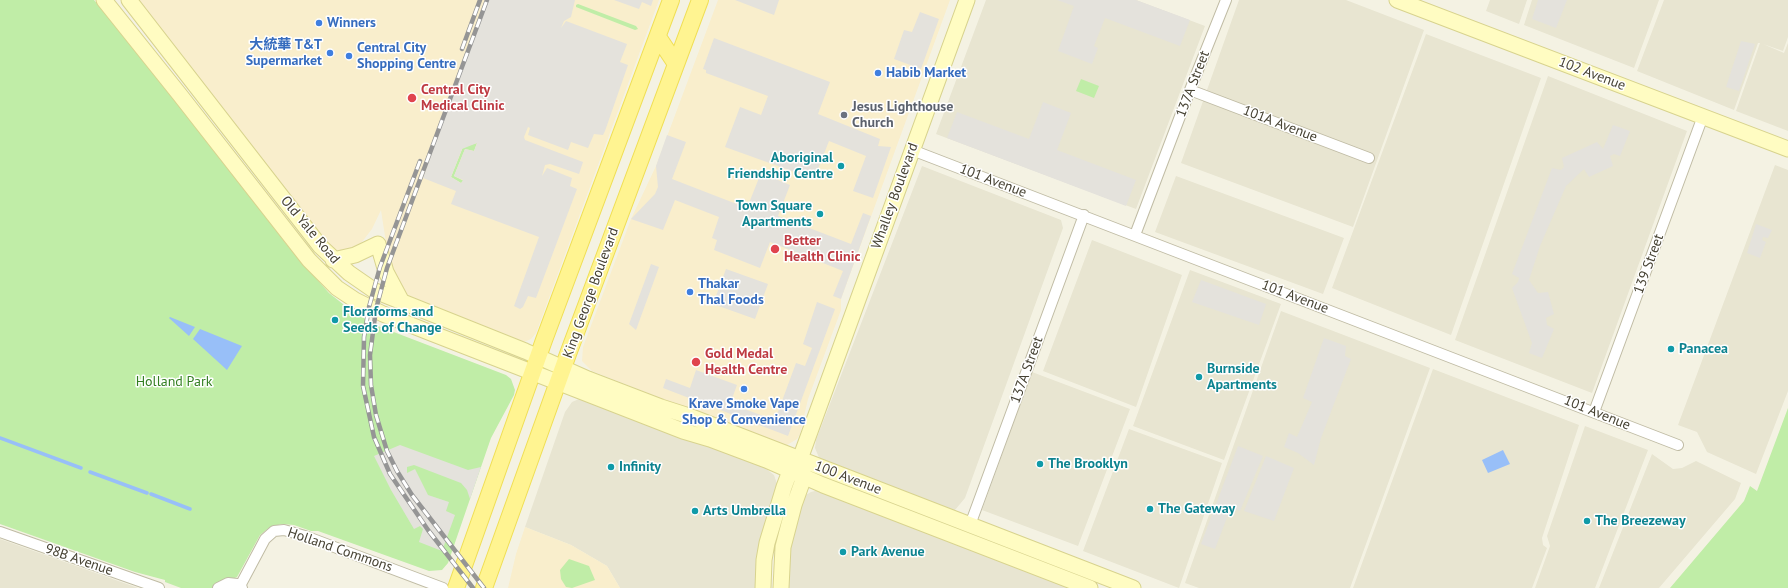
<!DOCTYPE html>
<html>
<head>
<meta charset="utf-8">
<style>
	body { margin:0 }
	canvas { display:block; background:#f4f2e3 }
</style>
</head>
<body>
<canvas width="1788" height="588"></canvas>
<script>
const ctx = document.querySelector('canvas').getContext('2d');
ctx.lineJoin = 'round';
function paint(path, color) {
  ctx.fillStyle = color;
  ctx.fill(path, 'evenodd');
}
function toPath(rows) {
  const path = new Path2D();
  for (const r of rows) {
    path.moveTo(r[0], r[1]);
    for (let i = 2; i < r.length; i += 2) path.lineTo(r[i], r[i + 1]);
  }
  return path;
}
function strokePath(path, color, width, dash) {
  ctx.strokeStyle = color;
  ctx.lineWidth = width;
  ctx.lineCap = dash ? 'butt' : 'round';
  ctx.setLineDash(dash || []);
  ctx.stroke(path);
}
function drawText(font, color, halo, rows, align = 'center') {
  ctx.font = font + ' "PT Sans","Noto Sans SC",sans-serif';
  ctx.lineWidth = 3;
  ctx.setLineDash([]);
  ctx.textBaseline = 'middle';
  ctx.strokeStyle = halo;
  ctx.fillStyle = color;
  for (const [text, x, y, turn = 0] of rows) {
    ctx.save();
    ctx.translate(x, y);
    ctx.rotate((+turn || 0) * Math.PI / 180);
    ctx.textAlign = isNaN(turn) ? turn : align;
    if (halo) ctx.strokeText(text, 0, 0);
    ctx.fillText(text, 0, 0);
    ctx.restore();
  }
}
const residential = toPath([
	[986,0,1136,0,1205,26,1136,209,936,134],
	[1239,0,1346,0,1424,30,1353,227,1181,163],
	[1490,0,1527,0,1519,24,1486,11],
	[1532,0,1659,0,1634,68,1524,25],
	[1664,0,1788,0,1788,37,1783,51,1763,44,1784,53,1788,43,1788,131,1736,111,1760,43,1758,43,1734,110,1637,71],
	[1426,34,1541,78,1451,335,1332,288],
	[1548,76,1687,131,1592,393,1455,340],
	[1775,165,1788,170,1788,391,1756,474,1707,452,1697,432,1678,425],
	[922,166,1061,220,1063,228,965,498,955,510,948,511,820,460,815,448,816,440],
	[1176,176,1344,238,1323,294,1155,232],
	[1092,240,1182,275,1136,407,1043,371],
	[1190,270,1281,304,1224,460,1133,426],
	[1281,311,1430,368,1350,588,1199,588,1185,583],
	[1433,369,1579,425,1542,538,1543,545,1547,548,1532,588,1353,588],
	[1032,372,1130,409,1078,546,982,510],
	[579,399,587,400,765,468,774,475,777,484,758,588,620,588,607,566,571,545,525,527,565,412,572,402],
	[1585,426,1648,450,1595,588,1535,588,1550,546,1547,536],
	[1129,429,1222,463,1179,588,1083,551],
	[1652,454,1673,469,1682,468,1696,461,1741,483,1735,499,1659,588,1599,588],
	[819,490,1075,588,787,588,791,535,804,496,811,492],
	[0,539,138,588,0,588]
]);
const commercial = toPath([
	[135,0,659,0,536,333,531,339,524,342,411,298,404,292,391,276,381,210,372,229,358,247,338,252,331,248],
	[718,0,950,0,841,299,841,310,808,399,800,434,797,439,787,445,776,444,592,371,582,361,583,347,631,219,656,166],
	[525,527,571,545,607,566,620,588,508,588,516,554]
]);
const green = toPath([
	[0,0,94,0,132,44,287,245,329,293,353,312,378,326,506,375,511,379,515,390,514,395,491,438,448,563,442,570,429,571,318,531,311,531,294,525,282,524,270,527,260,535,237,577,214,588,181,588,165,582,165,580,135,572,0,524],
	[578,4,636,26,638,29,635,30,576,7,576,5],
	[1081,79,1099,86,1094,98,1076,91],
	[477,143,474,151,465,149,454,176,464,181,461,183,451,177,463,147],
	[1788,408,1788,588,1670,588,1744,501,1750,486,1757,491],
	[569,559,589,566,595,580,572,588,566,587,561,579,560,570]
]);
const parking = toPath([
	[486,0,575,0,571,17,564,21,561,28,566,21,627,44,620,62,628,65,605,131,603,135,594,134,588,148,571,142,568,150,528,135,530,128,528,127,524,137,525,140,583,162,579,174,550,164,545,165,542,176,547,168,572,178,570,186,577,189,536,298,528,296,523,307,520,309,514,306,539,237,451,204,456,191,423,178],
	[477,143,474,151,465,149,454,176,463,180,461,183,451,177,462,149],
	[614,0,653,0,651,6,642,2,639,9],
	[735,0,779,0,774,15],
	[1057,0,1136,0,1190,20,1180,46,1105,18,1094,46,1098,48,1092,64,1058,51,1074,6],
	[1538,0,1567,0,1556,28,1532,19],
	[920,12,939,19,921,69,894,59,904,30,912,32],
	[714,38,830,82,818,114,880,139,878,146,891,147,873,198,853,191,866,156,829,141,814,179,725,147,740,107,761,115,768,96,706,73,706,70,703,69],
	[1741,41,1755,44,1739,91,1726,87],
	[1043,102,1071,113,1057,150,1136,180,1126,206,947,138,957,112,1029,139],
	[1613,125,1630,131,1620,156,1614,154,1610,156,1613,166,1589,177,1584,169,1566,186,1540,246,1529,280,1538,293,1548,292,1554,314,1546,318,1547,325,1554,329,1542,358,1529,353,1532,343,1512,288,1518,282,1519,278,1512,274,1552,168,1561,170,1564,167,1562,158,1597,142,1603,149],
	[667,135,686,142,672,179,747,208,761,173,790,185,778,216,851,244,863,213,871,216,841,299,833,296,843,271,770,242,760,268,714,250,717,240,712,238,719,217,675,200,663,230,631,219,655,194,658,187,656,166],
	[1756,224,1772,230,1768,238,1763,237,1762,240,1766,242,1760,258,1747,253],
	[651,264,659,267,636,330,629,324],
	[726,269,768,284,755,319,713,304],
	[1201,280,1266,304,1259,325,1192,302],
	[817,302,835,309,788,436,663,388,666,379,690,388,696,370,737,385,730,404,775,420,796,363,805,366,812,348,803,344],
	[1324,338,1346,346,1345,356,1351,359,1321,438,1314,465,1298,453,1284,447,1289,433,1297,437,1312,402,1303,398],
	[400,445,468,470,481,467,470,499,467,490,461,483,414,465,407,467,407,473,415,469,428,495,449,502,446,511,455,515,442,551,419,542,423,529,420,526,414,529,391,490,374,456],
	[1238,446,1263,456,1240,511,1231,507,1215,549,1201,544],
	[1266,456,1294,468,1274,521,1244,511]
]);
const water = toPath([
	[170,317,195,327,189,336,169,318],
	[200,329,242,346,227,370,193,339],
	[1503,450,1510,464,1488,473,1482,460]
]);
const stream = toPath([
	[0,438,81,468],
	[90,472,147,493],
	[151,494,190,509]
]);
const street = toPath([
	[1190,90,1369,158],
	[912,150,1678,445],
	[1135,235,1190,90,1226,0],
	[1594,412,1703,116],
	[970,525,1084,215],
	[0,532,159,588],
	[240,586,265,539,274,531,284,530,305,536,443,588],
	[218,588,228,583,237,584,242,588]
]);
const secondary = toPath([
	[104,0,180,95,309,260,337,288,355,300,383,314,431,333,683,431,710,439,766,460,823,485,1090,588],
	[129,0,320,246,349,273,375,291,525,351,588,379,661,407,689,416,1133,588],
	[1397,0,1788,149],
	[333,260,355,255,378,244,386,272,402,302],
	[763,588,764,560,767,543,784,487,790,471,800,459,967,0],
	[781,588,783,547,794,505,804,477,802,468]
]);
const primary = toPath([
	[658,37,676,64],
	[456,588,544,340,671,0],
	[484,588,568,354,700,0]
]);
const rail = toPath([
	[462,49,480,0],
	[420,161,380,267,369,307,364,337,363,386,374,437,390,474,428,530,473,588],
	[484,588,412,495,397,471,387,451,376,415,371,385,370,355,376,309,387,268,487,0]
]);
const markers = [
	[319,23,4,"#3f7fe0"],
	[330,53,4,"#3f7fe0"],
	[349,56,4,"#3f7fe0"],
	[878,73,4,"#3f7fe0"],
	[412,98,5,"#e0444e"],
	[844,115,4,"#6b7280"],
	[841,166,4,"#0f9aa8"],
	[820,214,4,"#0f9aa8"],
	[775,249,5,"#e0444e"],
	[690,292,4,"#3f7fe0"],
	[335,320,4,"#0f9aa8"],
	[1671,349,4,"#0f9aa8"],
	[696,362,5,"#e0444e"],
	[1199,377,4,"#0f9aa8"],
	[744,389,4,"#3f7fe0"],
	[1040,464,4,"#0f9aa8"],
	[611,467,4,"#0f9aa8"],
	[1150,509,4,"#0f9aa8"],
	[695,511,4,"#0f9aa8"],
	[1587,521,4,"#0f9aa8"],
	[843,552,4,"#0f9aa8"]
];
const shopNames = [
	["Winners",327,23],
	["大統華 T&T",322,45,"right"],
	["Supermarket",322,61,"right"],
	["Central City",357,48],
	["Shopping Centre",357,64],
	["Habib Market",886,73],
	["Thakar",698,284],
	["Thal Foods",698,300],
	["Krave Smoke Vape",744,404,"center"],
	["Shop & Convenience",744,420,"center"]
];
const streetNames = [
	["102 Avenue",1592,74,21],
	["137A Street",1193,84,-69],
	["101A Avenue",1280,124,21],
	["101 Avenue",993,181,21],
	["Whalley Boulevard",895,196,-70],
	["Old Yale Road",310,230,50],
	["139 Street",1649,264,-70],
	["King George Boulevard",591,293,-70],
	["101 Avenue",1295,297,21],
	["137A Street",1027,370,-70],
	["101 Avenue",1597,413,22],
	["100 Avenue",848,478,21],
	["Holland Commons",340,550,19],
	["98B Avenue",79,560,19]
];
const healthNames = [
	["Central City",421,90],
	["Medical Clinic",421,106],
	["Better",784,241],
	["Health Clinic",784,257],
	["Gold Medal",705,354],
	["Health Centre",705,370]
];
const worshipNames = [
	["Jesus Lighthouse",852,107],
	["Church",852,123]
];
const cultureNames = [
	["Aboriginal",833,158,"right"],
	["Friendship Centre",833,174,"right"],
	["Town Square",812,206,"right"],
	["Apartments",812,222,"right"],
	["Floraforms and",343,312],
	["Seeds of Change",343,328],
	["Panacea",1679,349],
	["Burnside",1207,369],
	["Apartments",1207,385],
	["The Brooklyn",1048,464],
	["Infinity",619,467],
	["The Gateway",1158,509],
	["Arts Umbrella",703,511],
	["The Breezeway",1595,521],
	["Park Avenue",851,552]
];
const parkNames = [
	["Holland Park",174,382]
];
paint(residential, '#e8e5d1');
paint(commercial, '#f9eecc');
paint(green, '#c0eda7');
paint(parking, '#e4e2dc');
paint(water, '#98bff8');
strokePath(stream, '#98bff8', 3.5);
strokePath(street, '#c0bca5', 12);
strokePath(secondary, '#d8d38e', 17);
strokePath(primary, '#f0df55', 18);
strokePath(street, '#fff', 10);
strokePath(secondary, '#fffcc2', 15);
strokePath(primary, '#fff491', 16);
strokePath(rail, '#959595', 4.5);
strokePath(rail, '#fff', 3, [9]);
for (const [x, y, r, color] of markers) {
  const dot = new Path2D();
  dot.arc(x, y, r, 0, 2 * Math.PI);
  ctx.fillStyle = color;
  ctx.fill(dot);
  strokePath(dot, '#fff', 1.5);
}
drawText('bold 14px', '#366cbe', '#fff', shopNames, 'left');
drawText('14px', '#464233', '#fff', streetNames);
drawText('bold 14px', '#be3a42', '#fff', healthNames, 'left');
drawText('bold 14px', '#5b616d', '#fff', worshipNames, 'left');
drawText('bold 14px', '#0d838f', '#fff', cultureNames, 'left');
drawText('14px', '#327e20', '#fff', parkNames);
</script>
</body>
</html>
